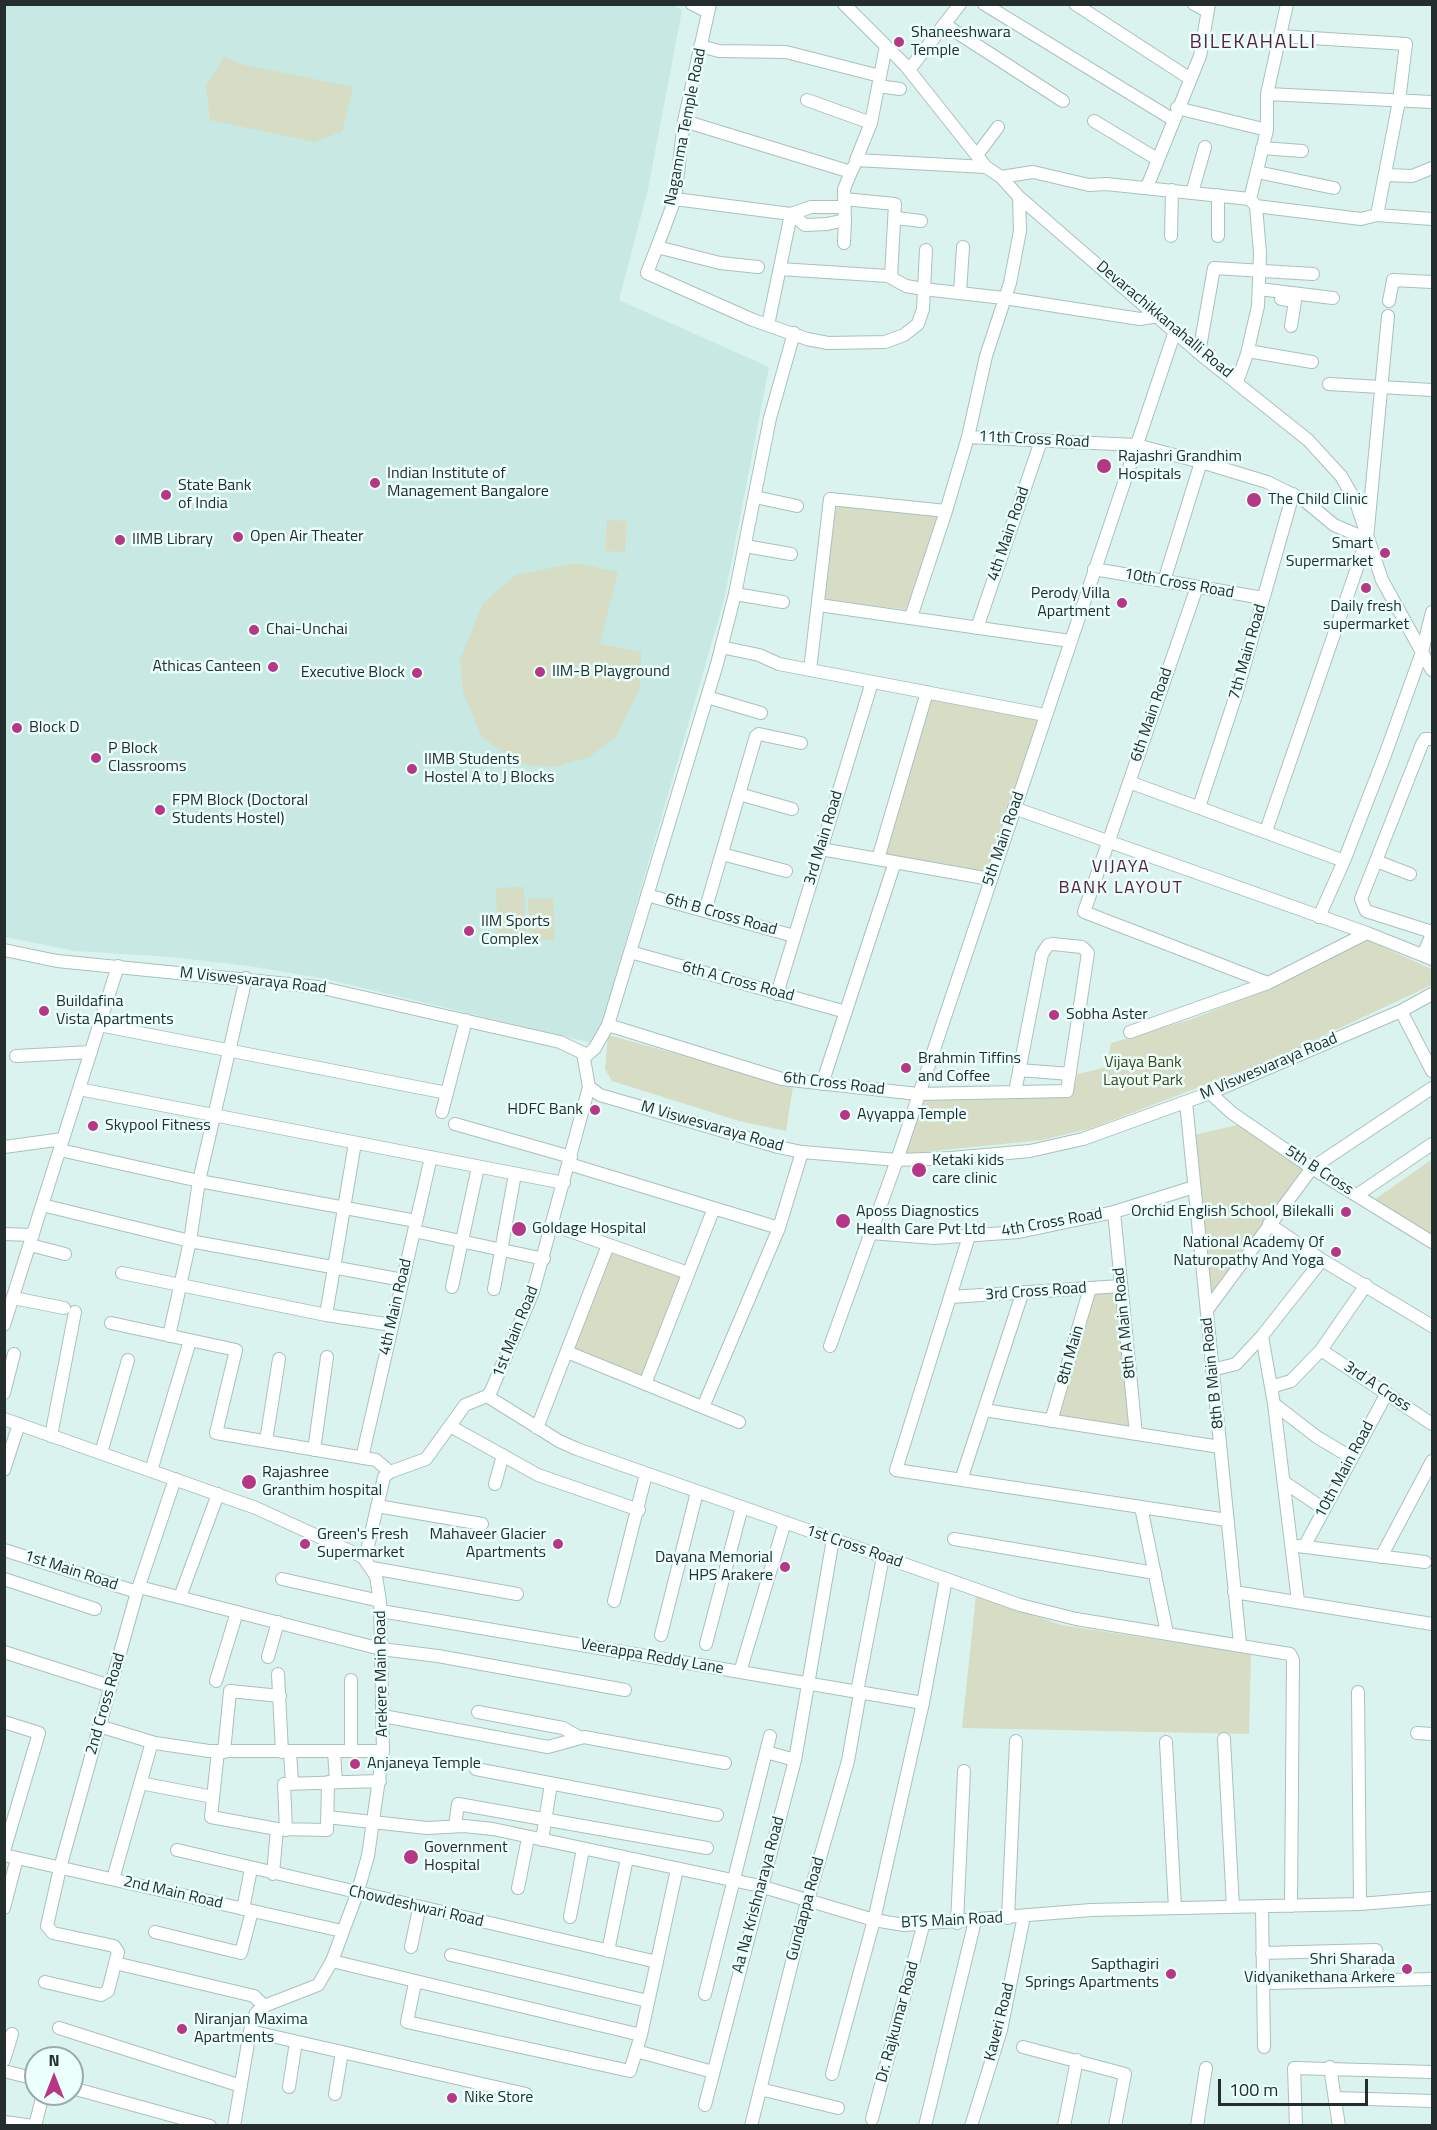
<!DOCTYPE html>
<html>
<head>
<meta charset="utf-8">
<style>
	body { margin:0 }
	#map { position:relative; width:1437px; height:2130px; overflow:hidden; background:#daf3ef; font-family:"Titillium Web",sans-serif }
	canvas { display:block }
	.frame { position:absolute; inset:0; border:6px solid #242e2c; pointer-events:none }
	.north { position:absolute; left:24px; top:2046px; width:60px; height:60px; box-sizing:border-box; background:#ebfffc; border:2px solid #9baba9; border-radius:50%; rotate:0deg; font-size:16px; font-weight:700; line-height:24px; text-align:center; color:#242e2c }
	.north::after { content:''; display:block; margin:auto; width:21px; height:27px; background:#b63785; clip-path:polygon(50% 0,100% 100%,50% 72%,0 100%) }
	.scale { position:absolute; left:1218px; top:2079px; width:150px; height:27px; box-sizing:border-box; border:3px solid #242e2c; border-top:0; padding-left:8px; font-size:18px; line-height:21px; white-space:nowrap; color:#242e2c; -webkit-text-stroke:4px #ebfffc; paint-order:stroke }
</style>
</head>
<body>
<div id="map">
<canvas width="1437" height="2130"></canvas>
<div class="frame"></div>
<div class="north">N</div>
<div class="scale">100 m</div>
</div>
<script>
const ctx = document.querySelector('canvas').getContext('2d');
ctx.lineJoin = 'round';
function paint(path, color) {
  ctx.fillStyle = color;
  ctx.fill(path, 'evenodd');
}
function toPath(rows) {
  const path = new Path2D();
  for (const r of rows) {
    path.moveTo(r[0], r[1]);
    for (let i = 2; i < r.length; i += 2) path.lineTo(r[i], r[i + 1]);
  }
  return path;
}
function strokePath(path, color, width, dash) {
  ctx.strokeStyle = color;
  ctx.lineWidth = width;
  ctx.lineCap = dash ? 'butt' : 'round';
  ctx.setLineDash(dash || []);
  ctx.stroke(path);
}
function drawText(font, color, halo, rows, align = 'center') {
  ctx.font = font + ' "Titillium Web",sans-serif';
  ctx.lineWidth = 5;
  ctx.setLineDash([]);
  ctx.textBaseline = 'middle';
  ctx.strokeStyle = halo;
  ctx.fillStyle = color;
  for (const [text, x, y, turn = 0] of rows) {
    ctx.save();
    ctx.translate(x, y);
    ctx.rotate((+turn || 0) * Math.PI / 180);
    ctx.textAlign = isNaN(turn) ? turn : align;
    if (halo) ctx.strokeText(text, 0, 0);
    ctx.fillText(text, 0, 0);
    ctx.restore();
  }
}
const built = toPath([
	[671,4,682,10,648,189,619,300,769,367,724,600,596,1044,326,979,249,966,172,957,75,951,5,937,4,5]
]);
const green = toPath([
	[224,57,240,64,353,87,342,132,314,142,210,120,206,86],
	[833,503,939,514,909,610,823,600],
	[607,520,627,521,625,552,605,551],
	[576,563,618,572,600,644,641,652,640,688,616,737,589,757,554,767,519,764,482,737,463,692,460,660,483,603,516,575],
	[927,692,1045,715,990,879,878,859],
	[524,887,526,942,498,943,496,888],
	[553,898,555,940,530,941,528,899],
	[1367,940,1432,969,1432,985,1271,1060,1089,1129,1042,1140,904,1154,921,1098,1071,1094,1078,1074,1107,1067,1111,1043,1192,1019,1277,986],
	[608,1035,793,1086,786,1131,739,1121,612,1081,605,1069],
	[1246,1123,1312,1168,1207,1310,1189,1136],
	[1432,1159,1432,1242,1370,1203],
	[608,1245,688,1273,645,1384,567,1352],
	[1121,1286,1136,1434,1051,1421,1090,1288],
	[976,1595,1061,1625,1251,1654,1249,1734,962,1728]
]);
const minor = toPath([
	[692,4,708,12],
	[844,4,905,65,986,167,1001,177,1019,197,1199,353,1308,440,1341,476,1356,502,1382,580,1432,670],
	[984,4,1172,119],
	[1075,4,1189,78],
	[1194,4,1207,11],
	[944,24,1063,101],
	[1281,36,1406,44,1399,101,1377,215],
	[700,46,719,51,786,52,880,76],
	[886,46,871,123,856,160,986,167],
	[909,70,960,4],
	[878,86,900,89],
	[1267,94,1432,102],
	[807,100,871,123],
	[1177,108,1267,130],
	[684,121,851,172,854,166],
	[1094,121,1157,159],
	[1262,148,1302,151],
	[977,155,998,127],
	[1257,172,1334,188],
	[1386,175,1412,176,1432,168],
	[1001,177,1033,172,1089,185,1106,184,1250,199,1256,206,1361,219,1377,215,1432,219],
	[1147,187,1200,56,1209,4],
	[1192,193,1205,147],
	[1218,195,1218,236],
	[675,199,791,214,805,225,827,224,845,220,844,189,851,172],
	[844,199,895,204,891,277],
	[1250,199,1267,130,1267,94,1287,4],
	[896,218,921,221],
	[1171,236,1172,190],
	[844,243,845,220],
	[657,247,675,199,684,121,710,4],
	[758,267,720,263,657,247,647,273,753,320,807,339,828,343,885,342,904,335,918,324,923,309,926,250],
	[780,269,888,276,906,286,923,289,1004,298,1140,319,1158,316],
	[1259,289,1333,298],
	[960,293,963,247],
	[1281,299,1295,301,1291,326],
	[1389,301,1393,280,1432,282],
	[768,325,791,214,811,207,844,207],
	[1248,351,1312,362],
	[1199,353,1214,268,1313,274],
	[1237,382,1247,354,1258,306,1260,253,1256,206],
	[1329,384,1432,390],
	[968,437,1136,445,1201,462,1267,482,1304,500,1334,525,1367,539],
	[755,497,797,506],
	[745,546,791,554],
	[1094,569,1263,598],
	[1164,581,1201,462],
	[1197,587,1084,912,1268,983,1367,933],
	[735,594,783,602],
	[819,605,1070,641],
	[911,617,946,511,968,437,986,356,1010,283,1020,231,1019,197],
	[977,628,1041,441],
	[721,647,759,655,779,664,1045,715],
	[810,670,830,499,946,511],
	[707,697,761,713],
	[1432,739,1425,739,1422,744,1361,899,1366,911,1432,932],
	[1129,782,1344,861],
	[739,794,792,809],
	[1199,807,1236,695,1293,494],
	[1014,808,1367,933,1432,959],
	[1266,831,1367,539,1388,316],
	[821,849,990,879],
	[722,854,786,871],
	[878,859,927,692],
	[1376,861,1410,874],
	[647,895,794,936],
	[705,911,756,736,759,734,801,743],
	[1319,917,1344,861,1385,755,1422,652,1432,612],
	[4,950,57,961,318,987,560,1042,583,1053,589,1087,600,1095,778,1147,802,1152,897,1160,952,1158,1030,1151,1083,1139,1210,1093,1401,1011,1432,994],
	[630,952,846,1012],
	[1423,955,1432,934],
	[777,994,872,682],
	[1401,1011,1432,1071],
	[99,1025,447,1093],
	[608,1025,782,1079,918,1094,1067,1091,1088,953,1082,947,1053,944,1048,945,1042,954,1015,1092],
	[1130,1032,1268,983],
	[16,1056,91,1052],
	[586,1056,595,1048,608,1025,717,664,735,594,770,418,794,333],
	[1019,1070,1070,1074],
	[822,1084,895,862],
	[79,1089,564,1183],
	[1210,1093,1232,1113,1312,1168,1432,1242],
	[1186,1102,1240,1644],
	[442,1112,466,1020],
	[455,1124,571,1157],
	[4,1147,63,1139],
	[60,1150,199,1181,416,1221],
	[569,1164,779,1228],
	[1357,1195,1432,1144],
	[42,1205,190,1241,403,1280],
	[1114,1212,1136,1434],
	[1269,1224,1322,1260,1432,1326],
	[553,1225,688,1273],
	[414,1231,544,1259],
	[871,1233,934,1238,1019,1232,1114,1212,1194,1187],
	[4,1234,33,1235],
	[969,1236,896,1470,1227,1520],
	[30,1245,65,1254],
	[122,1273,326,1315,392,1325],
	[452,1287,478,1167],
	[494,1289,515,1174],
	[951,1297,1121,1286],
	[13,1298,64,1308],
	[1207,1310,1312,1168,1432,1088],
	[326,1315,355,1143],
	[111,1323,236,1350,216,1433,376,1460,390,1472],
	[4,1325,118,966],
	[169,1336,190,1241,199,1181,246,978],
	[1262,1336,1274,1404,1298,1601],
	[830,1346,897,1160,1175,331],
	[1321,1350,1432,1424],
	[567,1352,739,1422],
	[1212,1370,1236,1364,1262,1336,1322,1260],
	[645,1384,714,1208],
	[1271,1387,1291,1381,1321,1350,1366,1285],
	[4,1393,14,1354],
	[487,1396,559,1441,577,1449,1020,1605,1076,1619,1290,1654,1293,1660,1291,1906],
	[1274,1404,1317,1437,1352,1458],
	[703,1407,779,1228,802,1152],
	[984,1410,1220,1447],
	[4,1419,256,1508,363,1557,376,1576,380,1601,383,1751,368,1856,357,1894,332,1961,318,1985,264,2006,256,2013,250,2031,234,2126],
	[1051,1421,1090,1288],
	[450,1426,538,1475,639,1510],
	[537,1428,608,1245],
	[51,1436,75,1312],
	[266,1441,279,1359],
	[314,1450,327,1357],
	[101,1453,128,1360],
	[362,1458,431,1157],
	[4,1470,19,1424],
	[151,1471,190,1341],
	[961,1480,1022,1294],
	[1284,1482,1324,1509],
	[495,1484,503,1455],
	[377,1506,482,1524],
	[1141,1507,1167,1633],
	[954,1539,1155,1573],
	[1298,1546,1425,1562],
	[1304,1547,1387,1393],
	[4,1550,137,1592],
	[1381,1557,1432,1461],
	[365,1559,384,1477,390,1472,426,1459,465,1405,487,1396,491,1391,533,1292,589,1087],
	[372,1568,517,1594],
	[4,1579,95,1609],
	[282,1579,380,1601],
	[139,1587,381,1649,438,1656,625,1690],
	[1234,1592,1432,1624],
	[180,1597,218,1494],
	[614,1601,646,1474],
	[381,1611,923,1703],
	[661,1635,697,1492],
	[706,1644,742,1507],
	[4,1652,110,1686],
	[268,1657,278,1622],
	[740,1672,785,1522],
	[278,1674,282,1752],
	[351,1680,351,1751],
	[216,1681,237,1612],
	[857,1692,883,1557],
	[1358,1692,1360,1904],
	[478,1712,563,1728,579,1737],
	[383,1716,548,1747,584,1737,725,1763],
	[4,1722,39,1733,4,1851],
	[99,1726,155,1743,209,1751,383,1751],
	[1417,1733,1432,1734],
	[1224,1739,1233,1907],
	[1166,1742,1175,1908],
	[218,1751,211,1817,277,1829,327,1830,328,1782],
	[334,1751,336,1782],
	[224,1752,230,1691,280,1696],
	[290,1752,292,1783],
	[766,1752,795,1760],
	[476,1769,717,1815],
	[140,1783,213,1797],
	[327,1817,427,1828,464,1826,493,1829,760,1886,874,1920,904,1925,1091,1910,1360,1904,1432,1898],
	[455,1826,458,1804,707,1848],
	[286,1830,284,1784,380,1781],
	[542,1840,551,1784],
	[177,1850,657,1962],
	[4,1855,342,1931],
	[273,1874,277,1829],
	[113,1879,152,1742],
	[518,1888,528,1838],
	[1262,1907,1264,2047],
	[4,1908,17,1858],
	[243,1909,251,1869],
	[570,1917,583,1849],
	[1008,1918,1016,1741],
	[957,1923,964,1771],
	[155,1932,241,1953,252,1911],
	[411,1947,419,1909],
	[608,1951,627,1858],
	[1262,1953,1376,1950,1377,1979],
	[451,1955,648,2001],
	[332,1961,641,2035,677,1869],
	[115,1963,254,1996,264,2006],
	[45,1982,101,1995,108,1991,118,1952,114,1946,53,1933,47,1926,60,1868,137,1592,175,1479],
	[415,1983,407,2022,630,2071,641,2035],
	[1271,1983,1432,1979],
	[705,1994,770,1736],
	[59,2028,241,2086],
	[250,2031,526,2094],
	[1023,2047,1125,2074,1115,2126],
	[636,2051,713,2072],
	[4,2060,12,2034],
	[1330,2067,1339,2126],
	[4,2071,36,2079],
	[832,2074,874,1920,923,1703,946,1579],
	[289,2087,296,2042],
	[72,2088,210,2126],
	[760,2089,838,2108],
	[335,2094,342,2052],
	[1335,2098,1432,2101],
	[705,2105,795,1760,833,1539],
	[872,2119,923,1926],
	[4,2122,34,2126],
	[35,2126,43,2094],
	[751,2126,806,1906,848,1761,860,1693],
	[925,2126,975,1921],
	[971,2126,1001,2030,1024,1916],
	[1064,2126,1077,2060],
	[1197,2126,1206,2068],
	[1296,2126,1294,2068,1432,2072]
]);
const markers = [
	[899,42,6,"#b63785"],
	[1104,466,8,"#b63785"],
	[375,483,6,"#b63785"],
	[166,495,6,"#b63785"],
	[1254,500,8,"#b63785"],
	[238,537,6,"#b63785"],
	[120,540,6,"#b63785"],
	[1385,553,6,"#b63785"],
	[1366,588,6,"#b63785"],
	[1122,603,6,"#b63785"],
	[254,630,6,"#b63785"],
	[273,667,6,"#b63785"],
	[540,672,6,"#b63785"],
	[417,673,6,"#b63785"],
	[17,728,6,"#b63785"],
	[96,758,6,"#b63785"],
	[412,769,6,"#b63785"],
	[160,810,6,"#b63785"],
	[469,931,6,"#b63785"],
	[44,1011,6,"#b63785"],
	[1054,1015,6,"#b63785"],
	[906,1068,6,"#b63785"],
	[595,1110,6,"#b63785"],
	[845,1115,6,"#b63785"],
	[93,1126,6,"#b63785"],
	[919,1170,8,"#b63785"],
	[1346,1212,6,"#b63785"],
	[843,1221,8,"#b63785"],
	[519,1229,8,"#b63785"],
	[1336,1252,6,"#b63785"],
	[249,1482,8,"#b63785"],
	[305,1544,6,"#b63785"],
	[558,1544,6,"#b63785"],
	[785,1567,6,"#b63785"],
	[355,1764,6,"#b63785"],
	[411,1857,8,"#b63785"],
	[1407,1969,6,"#b63785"],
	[1171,1974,6,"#b63785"],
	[182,2029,6,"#b63785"],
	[452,2098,6,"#b63785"]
];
const poiNames = [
	["Shaneeshwara",911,33],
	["Temple",911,51],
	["Rajashri Grandhim",1118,457],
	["Hospitals",1118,475],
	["Indian Institute of",387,474],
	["Management Bangalore",387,492],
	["State Bank",178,486],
	["of India",178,504],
	["The Child Clinic",1268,500],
	["Open Air Theater",250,537],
	["IIMB Library",132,540],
	["Smart",1373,544,"right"],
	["Supermarket",1373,562,"right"],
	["Perody Villa",1110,594,"right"],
	["Apartment",1110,612,"right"],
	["Daily fresh",1366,607,"center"],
	["supermarket",1366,625,"center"],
	["Chai-Unchai",266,630],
	["Athicas Canteen",261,667,"right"],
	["IIM-B Playground",552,672],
	["Executive Block",405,673,"right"],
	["Block D",29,728],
	["P Block",108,749],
	["Classrooms",108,767],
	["IIMB Students",424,760],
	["Hostel A to J Blocks",424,778],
	["FPM Block (Doctoral",172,801],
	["Students Hostel)",172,819],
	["IIM Sports",481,922],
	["Complex",481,940],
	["Buildafina",56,1002],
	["Vista Apartments",56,1020],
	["Sobha Aster",1066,1015],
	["Brahmin Tiffins",918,1059],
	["and Coffee",918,1077],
	["HDFC Bank",583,1110,"right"],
	["Ayyappa Temple",857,1115],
	["Skypool Fitness",105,1126],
	["Ketaki kids",932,1161],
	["care clinic",932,1179],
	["Aposs Diagnostics",856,1212],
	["Health Care Pvt Ltd",856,1230],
	["Orchid English School, Bilekalli",1334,1212,"right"],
	["Goldage Hospital",532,1229],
	["National Academy Of",1324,1243,"right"],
	["Naturopathy And Yoga",1324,1261,"right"],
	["Rajashree",262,1473],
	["Granthim hospital",262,1491],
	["Green's Fresh",317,1535],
	["Supermarket",317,1553],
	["Mahaveer Glacier",546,1535,"right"],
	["Apartments",546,1553,"right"],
	["Dayana Memorial",773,1558,"right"],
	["HPS Arakere",773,1576,"right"],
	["Anjaneya Temple",367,1764],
	["Government",424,1848],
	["Hospital",424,1866],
	["Shri Sharada",1395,1960,"right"],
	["Vidyanikethana Arkere",1395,1978,"right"],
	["Sapthagiri",1159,1965,"right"],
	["Springs Apartments",1159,1983,"right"],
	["Niranjan Maxima",194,2020],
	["Apartments",194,2038],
	["Nike Store",464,2098]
];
const streetNames = [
	["Nagamma Temple Road",686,127,-79],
	["Devarachikkanahalli Road",1164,320,40],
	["11th Cross Road",1034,440,3],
	["4th Main Road",1009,534,-71],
	["10th Cross Road",1179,584,10],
	["7th Main Road",1248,652,-74],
	["6th Main Road",1152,715,-71],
	["3rd Main Road",824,838,-73],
	["5th Main Road",1004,839,-71],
	["6th B Cross Road",721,915,16],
	["M Viswesvaraya Road",253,981,6],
	["6th A Cross Road",738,982,15],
	["M Viswesvaraya Road",1269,1067,-23],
	["6th Cross Road",834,1084,7],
	["M Viswesvaraya Road",712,1127,16],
	["5th B Cross",1319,1171,33],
	["4th Cross Road",1052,1223,-10],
	["3rd Cross Road",1036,1292,-4],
	["4th Main Road",396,1307,-77],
	["8th A Main Road",1125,1323,-96],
	["1st Main Road",516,1332,-68],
	["8th Main",1071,1355,-74],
	["8th B Main Road",1213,1373,-96],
	["3rd A Cross",1377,1387,34],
	["10th Main Road",1345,1470,-62],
	["1st Cross Road",854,1547,19],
	["1st Main Road",71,1571,18],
	["Veerappa Reddy Lane",652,1657,10],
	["Arekere Main Road",382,1674,-91],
	["2nd Cross Road",106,1704,-74],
	["2nd Main Road",173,1893,13],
	["Aa Na Krishnaraya Road",759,1895,-75],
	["Chowdeshwari Road",416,1907,13],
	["Gundappa Road",806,1909,-75],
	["BTS Main Road",952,1921,-3],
	["Dr. Rajkumar Road",898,2022,-75],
	["Kaveri Road",1000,2022,-76]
];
const parkNames = [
	["Vijaya Bank",1143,1063],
	["Layout Park",1143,1081]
];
const neighbourhoodNames = [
	["VIJAYA",1121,868],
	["BANK LAYOUT",1121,889]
];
const quarterNames = [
	["BILEKAHALLI",1253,43]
];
paint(built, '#c7e8e3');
paint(green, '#d6ddc4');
strokePath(minor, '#a9c1bd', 14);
strokePath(minor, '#fff', 12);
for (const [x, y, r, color] of markers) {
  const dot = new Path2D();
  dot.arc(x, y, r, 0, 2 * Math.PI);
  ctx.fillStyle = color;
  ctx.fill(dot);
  strokePath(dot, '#ebfffc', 2);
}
drawText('16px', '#242e2c', '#ebfffc', poiNames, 'left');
drawText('16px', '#242e2c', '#ebfffc', streetNames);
drawText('16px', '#3c4617', '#ebfffc', parkNames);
ctx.letterSpacing = '1.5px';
drawText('18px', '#5c1f43', '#ebfffc', neighbourhoodNames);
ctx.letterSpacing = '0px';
ctx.letterSpacing = '1.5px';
drawText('20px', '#5c1f43', '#ebfffc', quarterNames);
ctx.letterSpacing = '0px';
</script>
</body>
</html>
